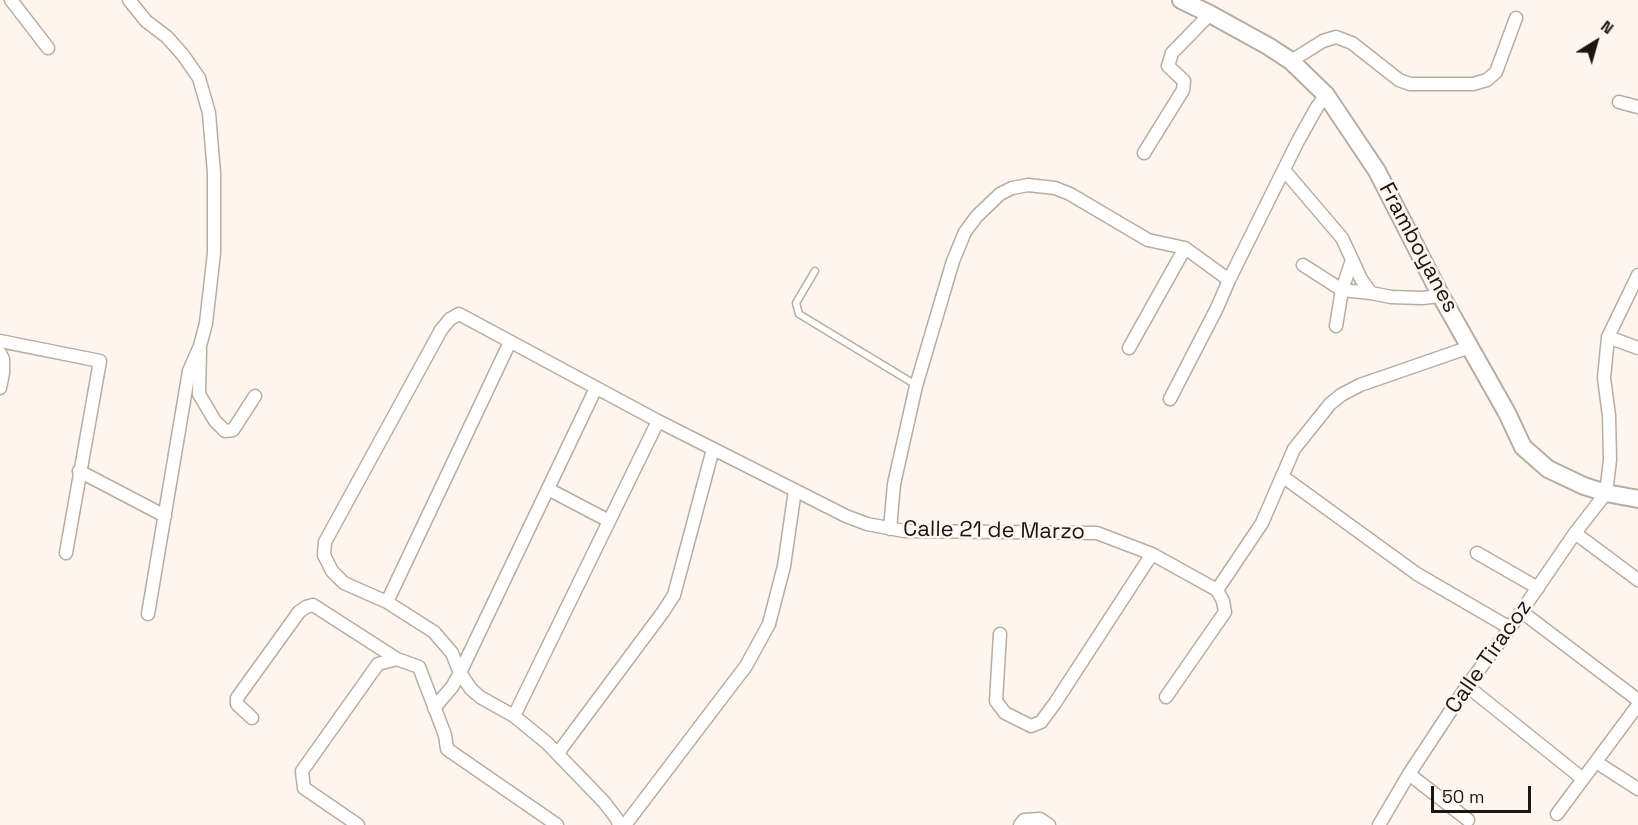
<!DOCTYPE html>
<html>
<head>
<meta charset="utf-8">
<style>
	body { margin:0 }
	#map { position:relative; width:1638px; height:825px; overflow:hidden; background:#fef6ee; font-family:"Space Grotesk",sans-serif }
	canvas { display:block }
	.north { position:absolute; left:1566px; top:12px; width:60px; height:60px; -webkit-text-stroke:4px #fef6ee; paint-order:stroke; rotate:37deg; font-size:16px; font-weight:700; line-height:24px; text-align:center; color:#1b1612 }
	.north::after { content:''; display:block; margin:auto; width:21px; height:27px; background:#1b1612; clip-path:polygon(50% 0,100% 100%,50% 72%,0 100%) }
	.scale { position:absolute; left:1431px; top:786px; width:100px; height:27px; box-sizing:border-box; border:3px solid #1b1612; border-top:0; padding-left:8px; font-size:18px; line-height:21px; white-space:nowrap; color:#1b1612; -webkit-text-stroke:4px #fef6ee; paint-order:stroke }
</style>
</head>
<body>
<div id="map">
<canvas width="1638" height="825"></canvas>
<div class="north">N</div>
<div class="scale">50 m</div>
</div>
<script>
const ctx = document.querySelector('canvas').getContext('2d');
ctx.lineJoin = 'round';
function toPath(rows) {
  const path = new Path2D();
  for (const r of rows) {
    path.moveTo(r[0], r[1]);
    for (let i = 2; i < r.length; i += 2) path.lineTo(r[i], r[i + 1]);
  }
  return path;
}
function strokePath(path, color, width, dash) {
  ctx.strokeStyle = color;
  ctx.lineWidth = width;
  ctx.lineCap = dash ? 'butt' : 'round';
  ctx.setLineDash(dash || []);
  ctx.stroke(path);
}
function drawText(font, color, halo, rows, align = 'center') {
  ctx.font = font + ' "Space Grotesk",sans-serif';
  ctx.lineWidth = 5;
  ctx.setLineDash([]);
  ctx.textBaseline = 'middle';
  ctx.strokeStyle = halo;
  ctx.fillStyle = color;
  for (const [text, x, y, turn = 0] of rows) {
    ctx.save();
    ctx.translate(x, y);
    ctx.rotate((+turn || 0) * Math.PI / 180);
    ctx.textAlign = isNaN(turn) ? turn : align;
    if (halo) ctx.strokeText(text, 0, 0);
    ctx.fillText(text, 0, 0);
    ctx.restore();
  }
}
const lane = toPath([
	[815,271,796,303,799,314,916,385]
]);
const street = toPath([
	[11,0,48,48],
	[129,0,146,21,167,37,183,55,199,78,209,113,214,173,214,253,206,323,200,346,189,371,148,614],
	[1291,61,1323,41,1336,37,1352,43,1399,80,1410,84,1473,84,1487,80,1496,72,1516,18],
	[1619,102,1638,107],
	[1144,153,1183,90,1184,81,1168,66,1172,53,1210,14],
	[1284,170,1342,238,1361,279,1371,293,1391,297,1422,298,1441,296],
	[1303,265,1342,290,1371,293],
	[1336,326,1342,290,1352,260],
	[1608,337,1638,348],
	[0,341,100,361,66,553],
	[1129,348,1185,248],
	[200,350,199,394,215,421,225,431,233,430,255,396],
	[0,353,3,359,3,373,0,388],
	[1170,399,1217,308,1229,280,1298,141,1317,107,1326,95],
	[79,471,165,516],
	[1282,476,1417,574,1510,628],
	[548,489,609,521],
	[890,529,894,484,916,386,953,261,965,232,977,216,1000,194,1012,188,1028,185,1055,188,1070,194,1148,240,1185,248,1229,280],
	[1575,533,1638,580],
	[1477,553,1538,588],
	[1217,590,1262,523,1294,449,1330,404,1341,395,1360,385,1470,347],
	[387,602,510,342],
	[1522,612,1638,700],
	[1000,634,996,701,1005,713,1031,726,1041,722,1055,703,1152,554],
	[1467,686,1583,779],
	[1166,697,1225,612,1223,601,1217,590],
	[434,708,452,687,460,673,596,388],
	[514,716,658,421],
	[252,718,237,704,237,698,299,612,306,607,313,605,397,659],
	[558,753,663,612,674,595,713,449],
	[1596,762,1638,789],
	[1409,774,1468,820],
	[1557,814,1638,705],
	[358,825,304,788,302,771,378,664,397,659,419,667,445,735,447,749,557,825],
	[619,825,617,819,604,802,547,743,514,716,480,697,471,689,460,673,452,653,434,632,387,602,344,583,332,571,324,555,325,542,441,330,450,319,459,314,658,421,846,516,867,524,904,531,1097,533,1152,554,1217,590],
	[625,825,746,666,769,624,784,566,795,490],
	[1020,825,1024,820,1040,819,1049,825],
	[1379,825,1409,774,1467,686,1510,628,1575,533,1606,493,1610,460,1609,416,1604,378,1608,337,1638,275]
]);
const secondary = toPath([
	[1181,0,1210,14,1268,46,1291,61,1326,95,1377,171,1441,296,1507,413,1523,447,1548,469,1584,486,1606,493,1638,499]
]);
const streetNames = [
	["Framboyanes",1418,248,62],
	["Calle 21 de Marzo",994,531,1],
	["Calle Tiracoz",1489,657,-55]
];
strokePath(lane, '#b9aca0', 9);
strokePath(street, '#b9aca0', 15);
strokePath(secondary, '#b9aca0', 20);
strokePath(lane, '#fff', 6);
strokePath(street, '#fff', 12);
strokePath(secondary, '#fff', 16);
drawText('22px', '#1b1612', '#fef6ee', streetNames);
</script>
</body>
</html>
